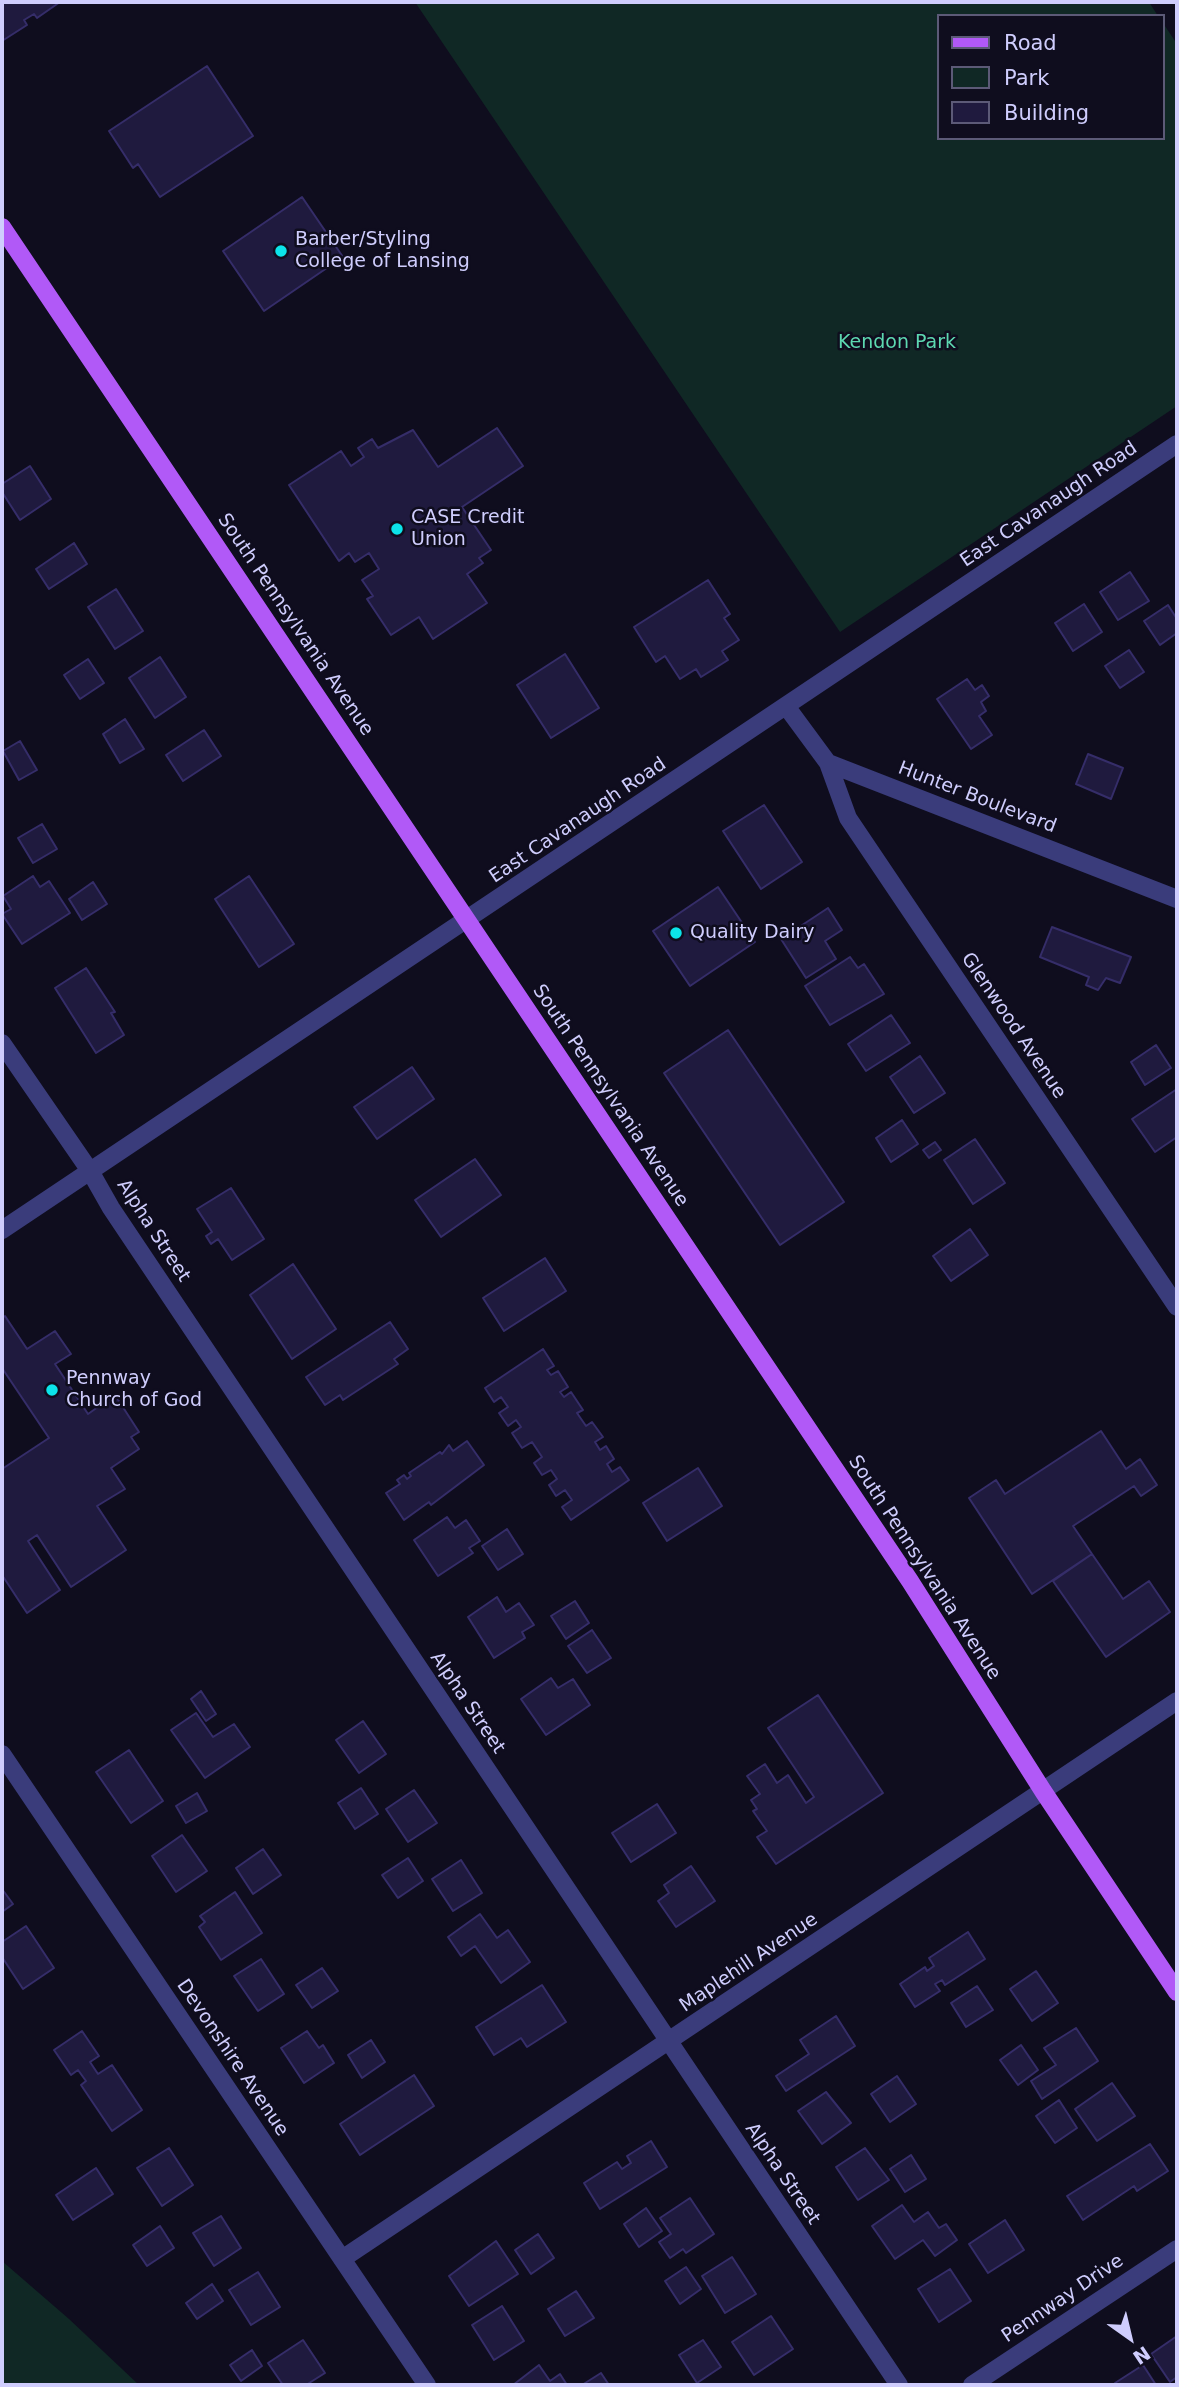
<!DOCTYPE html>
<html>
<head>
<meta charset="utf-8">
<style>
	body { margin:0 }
	#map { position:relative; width:1179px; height:2387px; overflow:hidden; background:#0f0d1e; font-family:"DejaVu Sans",sans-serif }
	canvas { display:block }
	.frame { position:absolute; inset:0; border:4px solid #cfcdfd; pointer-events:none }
	.legend { position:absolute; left:937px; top:14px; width:228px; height:126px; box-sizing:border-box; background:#0f0d1e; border:2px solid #5c5a77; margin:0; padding:9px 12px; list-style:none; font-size:21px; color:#cfcdfd }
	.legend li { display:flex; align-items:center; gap:14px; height:35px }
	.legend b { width:35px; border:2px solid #5c5a77 }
	.north { position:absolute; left:1095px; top:2303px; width:70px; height:70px; -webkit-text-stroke:5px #0f0d1e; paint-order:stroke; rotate:146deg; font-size:19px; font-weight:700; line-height:28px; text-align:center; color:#cfcdfd }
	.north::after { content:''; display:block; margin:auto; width:24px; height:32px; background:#cfcdfd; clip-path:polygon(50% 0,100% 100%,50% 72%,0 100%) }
</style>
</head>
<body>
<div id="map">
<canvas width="1179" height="2387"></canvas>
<div class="frame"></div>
<ul class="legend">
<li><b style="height:9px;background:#b159f7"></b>Road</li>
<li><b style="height:19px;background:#102825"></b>Park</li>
<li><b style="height:19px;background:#1f1a3e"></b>Building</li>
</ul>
<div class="north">N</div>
</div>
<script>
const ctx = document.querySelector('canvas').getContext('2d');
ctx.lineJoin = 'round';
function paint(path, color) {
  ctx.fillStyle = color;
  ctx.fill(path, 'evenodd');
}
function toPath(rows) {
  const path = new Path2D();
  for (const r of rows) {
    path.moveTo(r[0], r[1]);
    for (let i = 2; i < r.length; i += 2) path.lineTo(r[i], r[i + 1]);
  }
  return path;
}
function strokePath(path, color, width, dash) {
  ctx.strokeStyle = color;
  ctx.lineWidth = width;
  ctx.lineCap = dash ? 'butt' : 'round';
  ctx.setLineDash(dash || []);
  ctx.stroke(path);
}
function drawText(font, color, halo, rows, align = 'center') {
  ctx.font = font + ' "DejaVu Sans",sans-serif';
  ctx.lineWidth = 5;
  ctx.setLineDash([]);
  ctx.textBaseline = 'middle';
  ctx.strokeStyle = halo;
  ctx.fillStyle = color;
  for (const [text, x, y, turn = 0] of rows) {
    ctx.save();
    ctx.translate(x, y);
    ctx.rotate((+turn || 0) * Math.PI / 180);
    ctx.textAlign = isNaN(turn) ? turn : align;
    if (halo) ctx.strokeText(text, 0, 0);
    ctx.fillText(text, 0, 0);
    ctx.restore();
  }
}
const green = toPath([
	[415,2,1149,2,1158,16,939,16,939,138,1163,138,1163,23,1177,44,1177,406,840,632],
	[2,2261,69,2319,139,2385,2,2385]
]);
const building = toPath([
	[2,2,60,2,37,18,34,14,24,20,27,25,2,41,2,2],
	[207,66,253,136,160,197,138,164,133,168,109,131,207,66],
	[302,197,343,257,264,311,223,251,302,197],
	[497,428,523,466,462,507,491,550,479,558,483,563,467,574,487,603,433,639,419,617,391,635,367,599,373,596,362,580,379,569,369,553,355,562,349,553,339,561,289,485,341,451,351,466,364,457,358,448,372,439,378,448,413,430,438,467,497,428],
	[30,466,51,499,20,520,2,492,2,484,30,466],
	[74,543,87,564,49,589,36,569,74,543],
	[1130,572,1149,601,1118,620,1100,592,1130,572],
	[708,580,730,614,724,618,739,640,722,651,728,660,701,677,696,669,680,679,665,656,656,662,634,627,708,580],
	[116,589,143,631,115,649,88,607,116,589],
	[1084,604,1102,632,1073,651,1055,623,1084,604],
	[1168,605,1177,619,1177,633,1160,645,1144,621,1168,605],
	[1129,650,1144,672,1120,688,1105,666,1129,650],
	[565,654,599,708,551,738,517,685,565,654],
	[160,657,186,697,155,718,129,678,160,657],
	[88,659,104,683,80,699,64,675,88,659],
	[967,679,975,690,982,685,989,696,981,702,986,711,979,716,992,735,971,749,937,699,967,679],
	[125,719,144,749,120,763,103,734,125,719],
	[204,730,221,756,183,781,166,755,204,730],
	[20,741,37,770,19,780,3,751,20,741],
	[1088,754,1123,768,1111,799,1076,784,1088,754],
	[764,805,802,862,761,889,723,831,764,805],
	[42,824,57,849,33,863,18,838,42,824],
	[33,876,40,887,49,881,70,913,22,944,2,914,11,909,3,896,33,876],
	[249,876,294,944,259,967,215,899,249,876],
	[93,882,107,904,82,920,69,899,93,882],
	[718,887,755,942,690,986,653,931,718,887],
	[828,908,842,930,825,941,836,959,806,978,781,939,828,908],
	[1052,927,1131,957,1120,983,1106,978,1098,990,1086,985,1089,977,1040,957,1052,927],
	[850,957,858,968,864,964,884,994,830,1025,805,986,850,957],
	[86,968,115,1012,111,1013,124,1035,96,1053,55,988,86,968],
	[891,1015,910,1043,866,1071,848,1044,891,1015],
	[728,1030,844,1202,780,1245,664,1073,728,1030],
	[1156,1045,1171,1068,1145,1085,1131,1062,1156,1045],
	[920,1056,945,1093,914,1113,890,1077,920,1056],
	[412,1067,434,1099,377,1139,354,1107,412,1067],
	[1177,1089,1177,1137,1155,1152,1132,1119,1177,1089],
	[902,1120,918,1144,891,1162,876,1138,902,1120],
	[975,1139,1005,1183,973,1204,944,1160,975,1139],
	[935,1142,941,1150,929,1158,923,1150,935,1142],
	[475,1159,501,1195,441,1237,415,1200,475,1159],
	[231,1188,264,1239,232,1260,218,1239,211,1244,206,1236,212,1232,197,1209,231,1188],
	[970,1229,988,1255,951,1281,933,1256,970,1229],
	[545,1258,566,1291,504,1331,483,1298,545,1258],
	[293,1264,336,1329,292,1359,250,1295,293,1264],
	[5,1316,27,1349,55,1331,71,1354,55,1364,88,1414,115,1395,139,1432,131,1437,139,1449,111,1468,125,1489,97,1506,126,1550,71,1587,37,1535,28,1541,60,1590,27,1613,2,1575,2,1469,49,1438,2,1368,2,1318,5,1316],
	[390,1322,408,1349,394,1359,398,1364,343,1400,340,1395,325,1405,306,1377,390,1322],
	[543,1349,554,1366,547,1370,551,1375,558,1371,568,1387,560,1392,564,1397,571,1392,583,1410,577,1413,586,1426,592,1422,603,1437,595,1442,600,1450,606,1446,614,1459,607,1464,612,1472,620,1467,629,1480,571,1520,562,1507,572,1500,565,1490,556,1496,549,1485,557,1479,551,1470,542,1475,534,1463,542,1457,532,1442,522,1448,512,1433,521,1427,516,1420,508,1426,499,1413,508,1407,501,1397,494,1402,485,1388,543,1349],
	[1101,1431,1126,1469,1140,1459,1157,1485,1141,1496,1134,1486,1073,1526,1092,1554,1032,1594,969,1498,996,1480,1005,1494,1101,1431],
	[467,1441,484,1465,431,1505,429,1502,404,1520,386,1493,400,1484,397,1480,404,1475,407,1479,411,1476,409,1473,440,1452,442,1454,449,1445,453,1451,467,1441],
	[698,1468,722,1506,667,1541,643,1503,698,1468],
	[447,1517,455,1528,466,1520,480,1541,469,1548,473,1553,438,1576,414,1540,447,1517],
	[507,1529,523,1554,498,1570,482,1546,507,1529],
	[1092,1554,1123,1599,1149,1581,1170,1612,1106,1657,1053,1581,1092,1554],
	[497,1597,506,1612,519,1603,534,1625,522,1632,525,1638,494,1658,468,1617,497,1597],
	[575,1601,589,1623,566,1639,551,1616,575,1601],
	[592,1630,611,1658,587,1673,568,1646,592,1630],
	[551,1678,558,1688,573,1679,590,1705,546,1735,521,1699,551,1678],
	[201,1691,216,1714,206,1721,191,1699,201,1691],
	[818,1695,883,1793,776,1864,757,1837,767,1831,753,1811,757,1809,751,1800,760,1794,747,1776,765,1764,777,1783,788,1775,806,1803,814,1797,768,1728,818,1695],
	[196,1713,213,1737,234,1724,250,1747,205,1778,171,1730,196,1713],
	[363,1721,386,1754,359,1773,336,1740,363,1721],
	[129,1750,163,1801,131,1823,96,1772,129,1750],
	[361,1788,378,1814,355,1829,338,1803,361,1788],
	[414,1790,437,1823,408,1842,386,1809,414,1790],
	[197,1793,207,1811,186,1823,176,1806,197,1793],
	[657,1804,676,1833,631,1862,612,1833,657,1804],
	[182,1835,207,1871,176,1892,152,1856,182,1835],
	[263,1849,281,1875,253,1894,236,1868,263,1849],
	[408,1858,423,1881,398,1898,382,1875,408,1858],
	[461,1860,482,1893,453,1911,432,1879,461,1860],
	[691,1866,715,1901,676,1927,658,1901,669,1893,664,1885,691,1866],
	[2,1889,13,1904,2,1912,2,1889],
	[235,1892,262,1933,221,1960,199,1927,205,1922,200,1916,235,1892],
	[480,1914,497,1938,508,1930,530,1962,501,1983,475,1946,461,1956,448,1937,480,1914],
	[26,1926,54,1968,23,1989,2,1957,2,1942,26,1926],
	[968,1932,985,1959,945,1985,942,1980,935,1984,940,1991,915,2007,900,1984,925,1967,927,1971,934,1966,929,1958,968,1932],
	[261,1959,284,1994,258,2011,234,1976,261,1959],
	[322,1968,338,1991,312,2008,296,1985,322,1968],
	[1036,1971,1058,2003,1032,2021,1010,1989,1036,1971],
	[542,1985,566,2022,527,2047,521,2038,494,2055,476,2027,542,1985],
	[977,1986,993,2010,966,2027,951,2003,977,1986],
	[836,2016,855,2046,786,2091,776,2076,809,2054,800,2040,836,2016],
	[1076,2028,1098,2061,1042,2099,1031,2081,1056,2065,1044,2048,1076,2028],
	[82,2031,99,2056,90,2062,98,2074,112,2065,142,2110,112,2131,81,2085,86,2081,78,2070,71,2075,54,2050,82,2031],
	[307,2031,319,2048,323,2045,334,2063,304,2083,281,2048,307,2031],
	[371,2040,385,2062,362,2078,348,2055,371,2040],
	[1021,2045,1038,2070,1018,2085,1000,2060,1021,2045],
	[414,2075,434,2106,360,2155,340,2124,414,2075],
	[897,2076,916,2104,890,2122,871,2094,897,2076],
	[1112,2083,1135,2116,1097,2141,1075,2109,1112,2083],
	[826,2092,851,2123,822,2144,798,2111,826,2092],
	[1059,2100,1077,2128,1055,2143,1036,2116,1059,2100],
	[651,2141,667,2167,600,2209,584,2183,617,2162,622,2169,631,2163,627,2156,651,2141],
	[1150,2144,1168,2171,1137,2191,1134,2186,1083,2220,1067,2196,1150,2144],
	[169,2148,193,2185,162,2206,137,2168,169,2148],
	[865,2148,889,2180,858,2200,836,2167,865,2148],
	[911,2155,926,2179,905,2192,890,2169,911,2155],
	[96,2168,113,2194,73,2220,56,2195,96,2168],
	[690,2198,714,2234,686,2253,683,2249,670,2258,659,2242,671,2234,660,2218,690,2198],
	[902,2205,914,2222,928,2212,939,2228,946,2224,957,2240,935,2256,923,2240,895,2259,872,2226,902,2205],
	[646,2208,662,2231,639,2247,624,2224,646,2208],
	[221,2216,241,2248,214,2266,193,2233,221,2216],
	[1005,2220,1024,2250,988,2273,969,2244,1005,2220],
	[160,2226,174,2248,147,2266,133,2245,160,2226],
	[538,2234,554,2258,531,2274,515,2250,538,2234],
	[496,2241,518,2274,469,2306,449,2276,496,2241],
	[732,2257,756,2294,725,2313,702,2276,732,2257],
	[686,2267,701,2289,680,2304,665,2281,686,2267],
	[950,2269,971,2301,939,2322,918,2289,950,2269],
	[258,2272,280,2307,251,2325,229,2290,258,2272],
	[212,2284,223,2301,197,2319,186,2303,212,2284],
	[576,2291,594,2318,565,2336,548,2309,576,2291],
	[502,2306,524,2341,494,2360,472,2325,502,2306],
	[771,2316,793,2349,754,2375,732,2342,771,2316],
	[1177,2336,1177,2377,1170,2382,1151,2354,1177,2336],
	[303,2340,325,2373,306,2385,283,2385,268,2363,303,2340],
	[703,2340,721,2367,697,2383,679,2355,703,2340],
	[252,2350,262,2366,241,2381,230,2365,252,2350],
	[539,2365,550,2381,560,2374,567,2385,513,2385,539,2365],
	[1143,2365,1156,2385,1116,2385,1115,2383,1143,2365],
	[601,2373,609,2385,582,2385,601,2373]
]);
const minor = toPath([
	[786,706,828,763,1177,899],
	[828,763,848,818,1177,1307],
	[2,1043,90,1171,111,1208,899,2385],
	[2,1230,1177,444],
	[2,1754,427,2385],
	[342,2259,1177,1701],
	[972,2385,1177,2249]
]);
const major = toPath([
	[2,227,910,1581,1043,1791,1177,1992]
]);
const markers = [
	[281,251,7,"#0ce3e9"],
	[397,529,7,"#0ce3e9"],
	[676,933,7,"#0ce3e9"],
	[52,1390,7,"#0ce3e9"]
];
const poiNames = [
	["Barber/Styling",295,240],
	["College of Lansing",295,262],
	["CASE Credit",411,518],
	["Union",411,540],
	["Quality Dairy",690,933],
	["Pennway",66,1379],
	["Church of God",66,1401]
];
const parkNames = [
	["Kendon Park",897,343]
];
const streetNames = [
	["East Cavanaugh Road",1049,505,-34],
	["South Pennsylvania Avenue",295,625,56],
	["Hunter Boulevard",977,798,21],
	["East Cavanaugh Road",578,821,-34],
	["Glenwood Avenue",1013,1026,56],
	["South Pennsylvania Avenue",610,1096,56],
	["Alpha Street",153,1231,57],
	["South Pennsylvania Avenue",924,1568,57],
	["Alpha Street",467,1703,56],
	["Maplehill Avenue",749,1963,-34],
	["Devonshire Avenue",232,2058,56],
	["Alpha Street",782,2174,56],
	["Pennway Drive",1063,2299,-34]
];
paint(green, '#102825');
paint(building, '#1f1a3e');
strokePath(building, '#352d69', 2);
strokePath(minor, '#3a3c7b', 18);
strokePath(major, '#b159f7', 18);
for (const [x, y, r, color] of markers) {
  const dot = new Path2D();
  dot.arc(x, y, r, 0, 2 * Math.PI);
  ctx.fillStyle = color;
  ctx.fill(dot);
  strokePath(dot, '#0f0d1e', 2.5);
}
drawText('19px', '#cfcdfd', '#0f0d1e', poiNames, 'left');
drawText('19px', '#5dd8b1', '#0f0d1e', parkNames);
drawText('19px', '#cfcdfd', '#0f0d1e', streetNames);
</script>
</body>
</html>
